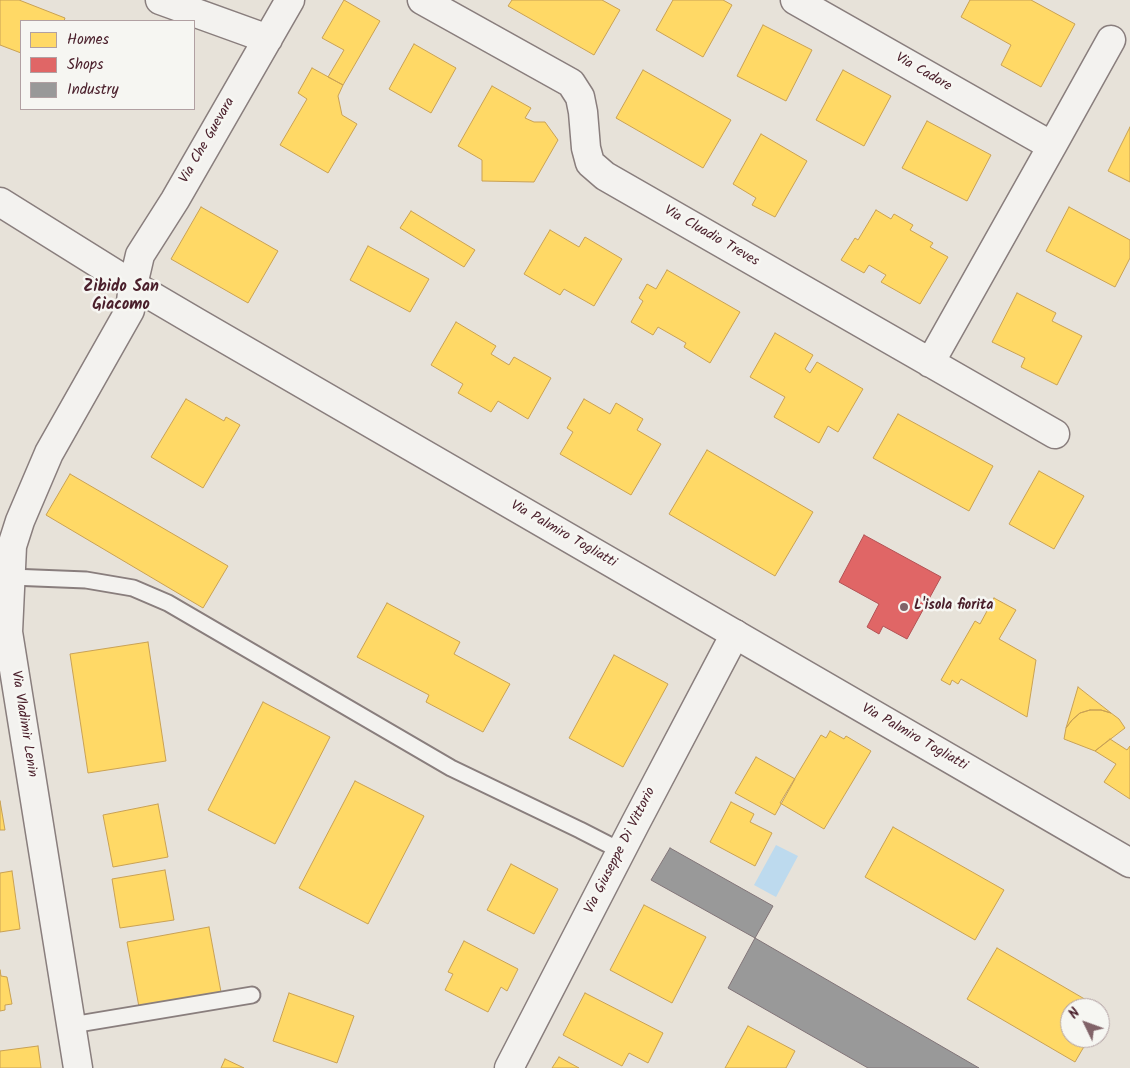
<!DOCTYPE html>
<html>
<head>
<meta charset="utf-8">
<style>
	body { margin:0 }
	#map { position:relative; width:1130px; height:1068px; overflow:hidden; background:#e7e2d9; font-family:Kalam,sans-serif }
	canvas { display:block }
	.legend { position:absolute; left:20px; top:20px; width:175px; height:90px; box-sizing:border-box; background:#f6f6f2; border:1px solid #b1a0a2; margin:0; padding:6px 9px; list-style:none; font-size:15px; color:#4a1f2b }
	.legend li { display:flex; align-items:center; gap:10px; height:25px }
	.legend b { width:25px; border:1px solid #b1a0a2 }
	.north { position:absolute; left:1060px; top:998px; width:50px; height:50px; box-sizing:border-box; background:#f6f6f2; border:1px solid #b1a0a2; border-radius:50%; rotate:312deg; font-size:14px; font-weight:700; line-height:20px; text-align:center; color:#4a1f2b }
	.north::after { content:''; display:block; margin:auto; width:18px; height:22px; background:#816368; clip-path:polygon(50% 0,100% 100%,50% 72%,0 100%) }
</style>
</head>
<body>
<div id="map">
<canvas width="1130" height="1068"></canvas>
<ul class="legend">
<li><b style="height:14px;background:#ffd966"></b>Homes</li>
<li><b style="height:14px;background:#e06666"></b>Shops</li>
<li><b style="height:14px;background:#999"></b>Industry</li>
</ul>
<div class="north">N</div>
</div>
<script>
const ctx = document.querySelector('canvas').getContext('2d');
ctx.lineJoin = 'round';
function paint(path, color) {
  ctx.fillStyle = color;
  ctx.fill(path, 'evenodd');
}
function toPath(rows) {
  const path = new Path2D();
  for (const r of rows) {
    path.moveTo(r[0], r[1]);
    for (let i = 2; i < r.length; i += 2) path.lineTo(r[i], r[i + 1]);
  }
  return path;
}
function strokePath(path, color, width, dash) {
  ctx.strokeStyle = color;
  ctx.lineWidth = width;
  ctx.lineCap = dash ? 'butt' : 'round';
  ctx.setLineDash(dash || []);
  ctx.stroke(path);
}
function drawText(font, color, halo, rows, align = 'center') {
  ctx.font = font + ' Kalam,sans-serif';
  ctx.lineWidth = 5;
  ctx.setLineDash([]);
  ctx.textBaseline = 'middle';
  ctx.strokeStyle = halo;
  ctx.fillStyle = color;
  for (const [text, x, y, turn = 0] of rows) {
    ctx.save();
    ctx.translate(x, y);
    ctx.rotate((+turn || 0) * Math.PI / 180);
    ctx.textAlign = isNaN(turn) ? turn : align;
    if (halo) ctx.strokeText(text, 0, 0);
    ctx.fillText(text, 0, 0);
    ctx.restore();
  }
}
const water = toPath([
	[776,845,798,856,776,897,754,885]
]);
const homes = toPath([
	[0,0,19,0,65,18,64,21,21,21,21,53,0,45,0,0],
	[344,0,380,21,343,85,328,77,344,50,322,38,344,0],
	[512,0,602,0,620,10,594,55,508,6,512,0],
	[673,0,723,0,732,5,703,57,656,30,673,0],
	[970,0,1031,0,1075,24,1041,87,1001,65,1011,45,961,17,970,0],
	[763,25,812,50,786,101,737,76,763,25],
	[414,44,456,68,431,113,389,89,414,44],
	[312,68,343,85,338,96,342,115,357,124,328,173,280,145,307,99,298,93,312,68],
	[643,70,731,120,703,168,616,118,643,70],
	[843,70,891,96,864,146,816,120,843,70],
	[492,86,531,108,525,118,534,122,545,122,558,140,534,182,482,181,482,160,458,146,492,86],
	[927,121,991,155,967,201,902,168,927,121],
	[1130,127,1130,182,1108,171,1130,127],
	[761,134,807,161,775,217,752,205,756,198,733,184,761,134],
	[201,207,278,251,248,303,171,259,201,207],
	[1069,207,1130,240,1130,258,1115,287,1046,251,1069,207],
	[876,210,891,219,894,214,913,225,910,230,933,243,930,247,948,257,920,304,881,282,886,275,869,265,864,273,841,260,855,238,858,240,876,210],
	[411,211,475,250,464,267,400,228,411,211],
	[550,230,579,247,585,237,622,259,594,306,564,289,560,295,524,274,550,230],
	[368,246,429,279,410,312,350,280,368,246],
	[667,270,740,312,710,363,684,347,686,343,658,327,653,335,631,322,643,301,639,298,647,284,656,289,667,270],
	[1017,293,1056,313,1052,321,1082,336,1057,385,1021,367,1025,358,992,342,1017,293],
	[456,322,496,346,491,354,509,365,514,357,551,378,528,419,498,401,491,412,458,393,463,384,431,365,456,322],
	[775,333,813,355,805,369,810,373,817,362,863,389,838,432,828,426,819,443,774,417,785,397,750,377,775,333],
	[186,399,224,421,226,417,240,425,203,488,151,457,186,399],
	[584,399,610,414,616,403,643,419,637,430,661,444,631,495,560,454,573,432,567,428,584,399],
	[898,414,993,466,969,511,873,458,898,414],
	[707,450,813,512,775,576,669,514,707,450],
	[1039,471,1084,496,1054,549,1009,524,1039,471],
	[70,474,228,566,203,608,46,515,70,474],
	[994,598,1016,610,999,639,1036,660,1027,717,961,679,958,684,952,680,950,685,941,680,975,621,980,624,994,598],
	[387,603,460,642,454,654,510,684,483,732,426,702,429,695,357,657,387,603],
	[148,642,166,761,88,773,70,654,148,642],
	[614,655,668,684,623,767,569,738,614,655],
	[1078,687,1111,713,1101,710,1090,710,1080,713,1072,720,1066,728,1078,687],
	[263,702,330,737,275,844,208,810,263,702],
	[1090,710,1101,710,1111,713,1119,719,1125,728,1095,751,1064,739,1066,728,1072,720,1080,713,1090,710],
	[830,731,844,739,846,736,871,751,824,829,780,803,821,735,826,738,830,731],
	[1110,739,1127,750,1130,746,1130,799,1104,782,1116,764,1095,751,1110,739],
	[756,757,795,779,775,815,735,793,756,757],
	[355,781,424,816,368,924,299,888,355,781],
	[0,801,5,830,0,830,0,801],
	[731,802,754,814,750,822,772,833,755,866,710,842,731,802],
	[158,804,168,857,113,867,103,815,158,804],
	[893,827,1004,890,975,940,865,877,893,827],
	[511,864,558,889,534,934,487,910,511,864],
	[165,870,174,920,120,928,112,879,165,870],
	[12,871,20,929,0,932,0,873,12,871],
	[644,905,706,937,672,1003,610,970,644,905],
	[209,927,221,992,139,1007,127,942,209,927],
	[464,941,518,969,507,991,501,987,488,1012,445,990,453,974,448,972,464,941],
	[997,948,1100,1008,1070,1008,1070,1038,1089,1038,1075,1062,967,999,997,948],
	[0,970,1,976,7,977,12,1004,5,1005,5,1010,0,1011,0,970],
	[289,993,354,1016,337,1063,273,1041,289,993],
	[585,993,663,1033,648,1063,629,1053,622,1066,563,1035,585,993],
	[748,1026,795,1051,786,1068,725,1068,748,1026],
	[38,1046,41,1068,0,1068,0,1051,38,1046],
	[559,1057,579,1068,552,1068,559,1057],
	[225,1059,244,1068,221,1068,225,1059]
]);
const shops = toPath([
	[864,535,941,577,907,639,883,626,879,634,867,627,879,604,839,582,864,535]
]);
const industry = toPath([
	[670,848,773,906,755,938,651,880,670,848],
	[755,938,979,1068,868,1068,728,988,755,938]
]);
const lane = toPath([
	[11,577,86,580,133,588,168,603,451,768,580,830,621,851],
	[72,1025,252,995]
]);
const street = toPath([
	[160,0,268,39],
	[422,0,571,83,580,97,583,112,586,148,590,163,605,176,1055,434],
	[795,0,1052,146,930,363],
	[1052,146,1111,40],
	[133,285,140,255,175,200,290,0],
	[509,1068,635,824,735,634]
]);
const secondary = toPath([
	[0,202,133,285,196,322,1130,863],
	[78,1068,8,632,12,546,20,521,49,453,130,310,133,285]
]);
const markers = [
	[904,607,5,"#816368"]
];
const streetNames = [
	["Via Cadore",923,73,30],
	["Via Che Guevara",208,141,-60],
	["Via Cluadio Treves",711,237,30],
	["Via Palmiro Togliatti",563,535,30],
	["Via Vladimir Lenin",23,724,81],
	["Via Palmiro Togliatti",914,738,30],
	["Via Giuseppe Di Vittorio",621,851,-63]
];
const poiNames = [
	["L'isola fiorita",914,607]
];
const quarterNames = [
	["Zibido San",121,288],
	["Giacomo",121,306]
];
paint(water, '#bddaee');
paint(homes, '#ffd966');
strokePath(homes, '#c9a154', 1);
paint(shops, '#e06666');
strokePath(shops, '#b35154', 1);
paint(industry, '#999');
strokePath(industry, '#817478', 1);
strokePath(lane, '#897e7d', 19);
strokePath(street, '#897e7d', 31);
strokePath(secondary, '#897e7d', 31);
strokePath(lane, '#f3f2ef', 15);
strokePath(street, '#f3f2ef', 28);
strokePath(secondary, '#f3f2ef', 28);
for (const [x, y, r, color] of markers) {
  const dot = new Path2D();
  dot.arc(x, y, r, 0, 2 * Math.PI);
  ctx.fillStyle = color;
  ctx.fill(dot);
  strokePath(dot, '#f6f6f2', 2);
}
drawText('14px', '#4a1f2b', '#f6f6f2', streetNames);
drawText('bold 14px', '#4a1f2b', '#f6f6f2', poiNames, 'left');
drawText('bold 16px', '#4a1f2b', '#f6f6f2', quarterNames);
</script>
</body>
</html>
